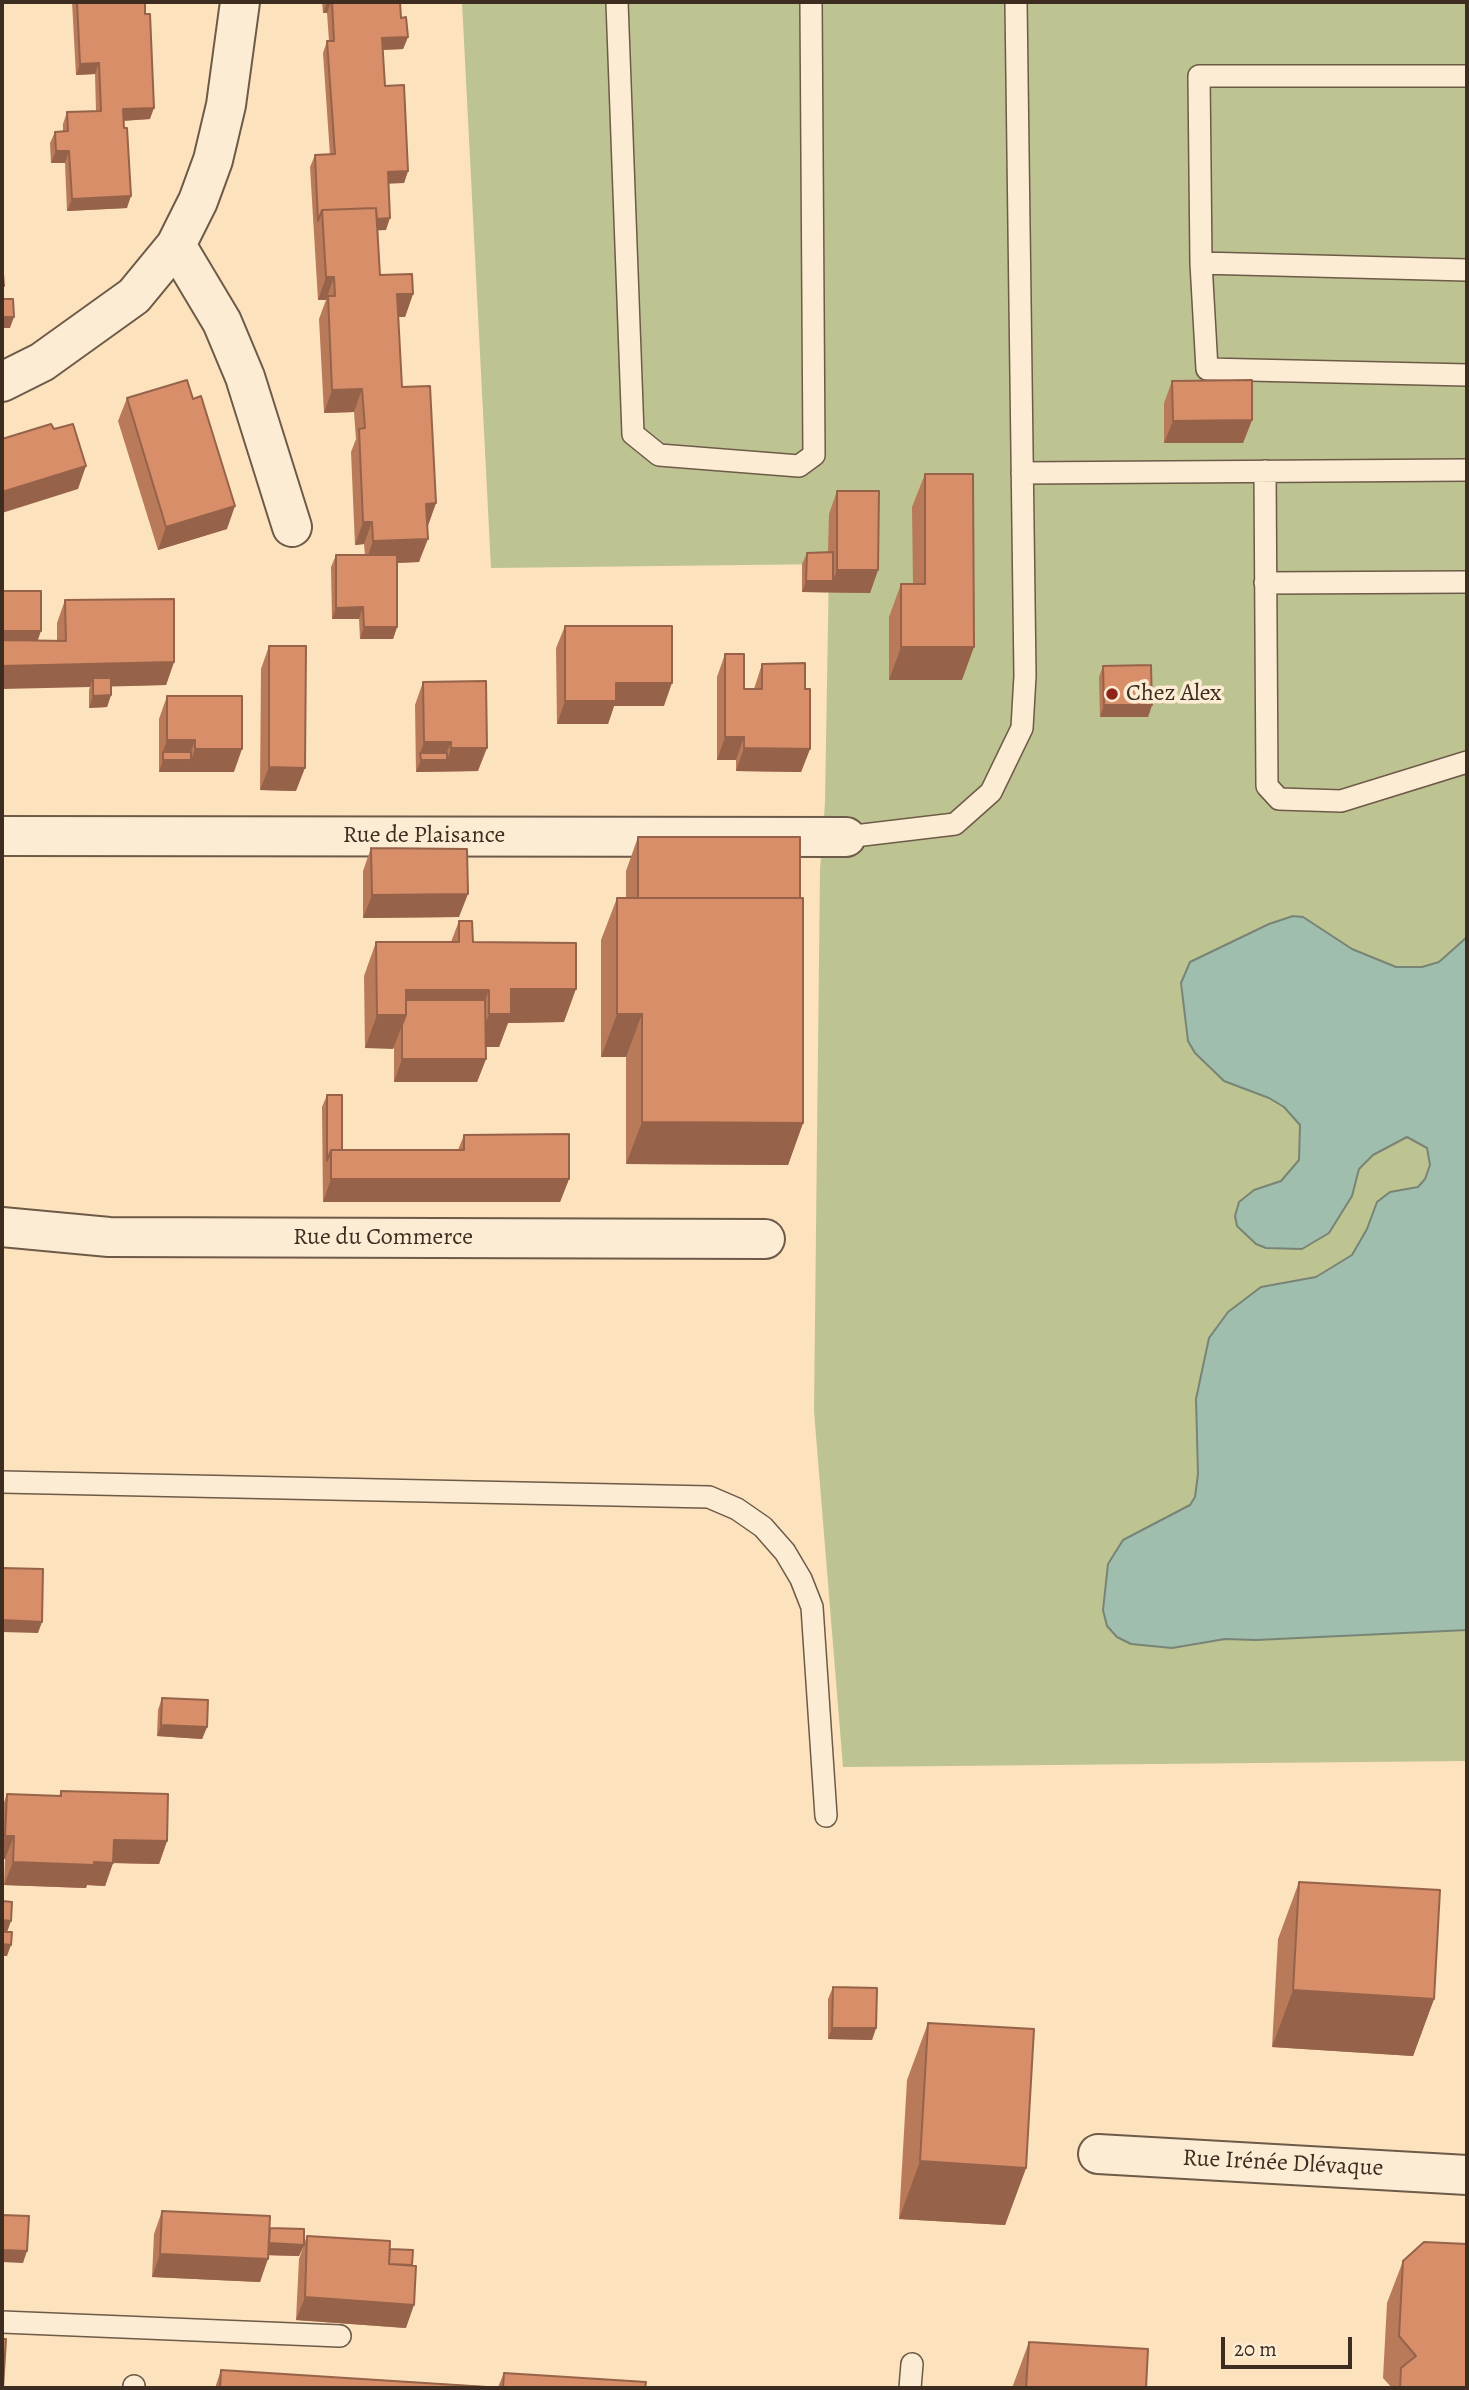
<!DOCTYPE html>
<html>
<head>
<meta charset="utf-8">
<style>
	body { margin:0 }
	#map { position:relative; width:1469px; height:2390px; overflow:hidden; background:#fce2bd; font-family:Alegreya,serif }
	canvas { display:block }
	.frame { position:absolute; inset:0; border:4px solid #3d2d21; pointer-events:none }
	.scale { position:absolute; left:1221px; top:2337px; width:131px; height:32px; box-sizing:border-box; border:4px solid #3d2d21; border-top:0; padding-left:9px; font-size:21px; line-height:24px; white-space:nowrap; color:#3d2d21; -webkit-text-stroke:5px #fdecd4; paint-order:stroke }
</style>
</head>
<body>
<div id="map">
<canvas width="1469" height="2390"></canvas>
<div class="frame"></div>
<div class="scale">20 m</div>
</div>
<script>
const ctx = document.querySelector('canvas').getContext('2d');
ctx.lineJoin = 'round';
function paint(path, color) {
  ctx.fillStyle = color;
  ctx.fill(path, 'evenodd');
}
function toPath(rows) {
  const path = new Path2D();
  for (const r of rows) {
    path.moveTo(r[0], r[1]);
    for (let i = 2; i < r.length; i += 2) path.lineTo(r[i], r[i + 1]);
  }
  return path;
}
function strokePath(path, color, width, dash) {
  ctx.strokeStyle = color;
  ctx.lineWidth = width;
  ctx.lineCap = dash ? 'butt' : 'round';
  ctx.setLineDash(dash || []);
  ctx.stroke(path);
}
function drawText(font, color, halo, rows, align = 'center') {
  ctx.font = font + ' Alegreya,serif';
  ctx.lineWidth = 7;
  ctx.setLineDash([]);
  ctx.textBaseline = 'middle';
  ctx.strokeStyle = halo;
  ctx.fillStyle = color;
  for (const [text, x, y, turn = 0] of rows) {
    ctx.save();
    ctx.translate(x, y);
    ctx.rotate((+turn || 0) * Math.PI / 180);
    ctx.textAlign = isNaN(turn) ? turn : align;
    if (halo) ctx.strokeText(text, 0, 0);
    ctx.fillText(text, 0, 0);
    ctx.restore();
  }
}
const green = toPath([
	[462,2,1467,2,1467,1761,843,1767,814,1411,820,870,825,803,829,564,491,568]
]);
const water = toPath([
	[1293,916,1303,917,1352,949,1396,967,1422,967,1439,962,1467,937,1467,1630,1256,1640,1225,1639,1172,1648,1131,1644,1117,1637,1107,1626,1103,1610,1108,1564,1123,1540,1190,1505,1195,1497,1198,1474,1196,1399,1209,1338,1228,1312,1261,1287,1316,1277,1352,1255,1367,1229,1377,1202,1390,1192,1418,1187,1425,1179,1430,1165,1427,1148,1407,1137,1373,1155,1359,1169,1352,1196,1329,1233,1302,1249,1266,1248,1256,1244,1237,1226,1235,1216,1239,1202,1254,1190,1281,1181,1299,1160,1300,1125,1284,1107,1269,1098,1224,1081,1195,1053,1188,1041,1181,983,1190,962,1269,924,1293,916]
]);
const lane = toPath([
	[617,2,633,434,659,455,799,466,814,455,811,2],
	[1467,76,1199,76,1201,263,1207,369,1467,375],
	[1201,263,1467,270],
	[1265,471,1267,786,1279,799,1341,801,1467,762],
	[1022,473,1467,470],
	[1265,583,1467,582],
	[846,837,955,824,991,792,1022,728,1025,676,1016,2],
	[2,1482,709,1497,737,1509,763,1527,785,1552,801,1579,812,1607,826,1816],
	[2,2322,340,2336],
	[134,2388,134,2386],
	[910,2388,912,2364]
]);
const street = toPath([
	[176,245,222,322,245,377,292,527],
	[2,382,42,362,134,296,176,245,198,201,213,160,226,105,240,2],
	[2,836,846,837],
	[2,1227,109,1237,765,1239],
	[1098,2154,1467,2175]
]);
const wall = toPath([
	[72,2,145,2,150,119,123,121,127,208,67,211,65,163,51,163,50,143,55,132,63,131,63,124,67,112,96,111,95,74,76,75],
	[322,2,400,2,401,18,408,37,403,49,383,50,385,86,408,171,404,183,388,183,386,230,378,230,380,275,413,294,405,317,398,317,402,387,436,503,427,526,419,562,397,563,397,627,393,639,360,639,359,619,332,619,331,567,336,555,365,555,364,544,355,545,351,452,356,439,354,412,324,413,319,319,326,300,318,300,310,167,315,155,330,155,323,53,327,41,329,41,327,13,323,13],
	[1172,381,1252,420,1243,443,1164,443,1164,403],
	[127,398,193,399,227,529,158,550,118,421],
	[925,474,962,680,889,680,889,617,901,584,913,584,912,507],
	[837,491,878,570,870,593,802,592,802,564,807,553,828,552,829,514],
	[65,600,174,662,166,685,111,686,111,695,107,707,89,708,89,690,90,687,38,640,57,641,57,623],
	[565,626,664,706,614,706,608,724,557,724,556,648],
	[269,646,296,791,260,790,261,669],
	[725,654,744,689,754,689,762,664,805,689,810,749,801,772,736,771,736,760,717,760,717,677],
	[1103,666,1152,705,1148,717,1100,717,1099,677],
	[423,682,478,771,416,772,415,705],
	[167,696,234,772,159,772,159,719],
	[638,837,800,898,803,1123,788,1165,626,1164,626,1057,601,1057,601,940,617,898,626,898,626,871],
	[371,848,459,917,363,918,363,871],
	[459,921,473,942,564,1022,508,1023,499,1047,486,1047,486,1059,477,1082,394,1082,394,1048,365,1048,364,976,376,942,451,942],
	[327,1095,342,1150,458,1150,464,1135,569,1179,560,1202,323,1202,322,1107],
	[162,1698,207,1727,202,1739,157,1736,158,1710],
	[61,1791,167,1841,159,1864,113,1863,105,1886,87,1885,86,1888,4,1885,5,1859,2,1859,2,1808,7,1794,59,1796],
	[1299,1882,1434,1999,1413,2056,1272,2047,1278,1939],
	[833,1987,876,2028,872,2040,828,2039,828,1999],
	[928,2023,1026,2168,1005,2225,899,2219,907,2080],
	[162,2211,270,2228,304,2245,299,2256,268,2255,260,2282,152,2277,154,2234],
	[307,2236,390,2249,406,2328,296,2320,299,2259],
	[1403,2261,1467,2388,1392,2388,1383,2378,1387,2303],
	[1029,2342,1146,2388,1012,2388],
	[221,2370,498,2387,504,2373,645,2388,215,2388]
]);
const shadedWall = toPath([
	[327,2,331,2,327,13,323,13],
	[408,37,403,49,378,50,382,38],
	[99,63,95,74,76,75,80,64],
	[154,108,150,119,118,121,123,109],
	[56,151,69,151,65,163,51,163],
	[408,171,404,183,383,184,388,172],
	[131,196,127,208,67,211,72,199],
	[390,218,386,230,324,233,323,221],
	[326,277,334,277,326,300,318,300],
	[397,294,413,294,405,317,389,317],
	[2,317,14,317,10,328,2,328],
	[362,389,354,412,324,413,332,390],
	[1252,420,1243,443,1164,443,1173,421],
	[86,466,78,489,2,513,2,492],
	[436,503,428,526,418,527,426,504],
	[235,506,227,529,158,550,166,527],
	[363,522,372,522,364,544,355,545],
	[428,539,419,562,365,564,373,541],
	[837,570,878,570,870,593,802,592,806,581,833,581],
	[363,607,359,619,332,619,336,608],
	[364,627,397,627,393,639,360,639],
	[2,631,41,631,33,654,2,654],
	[901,647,974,647,962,680,889,680],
	[174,662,166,685,93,687,93,678,90,687,2,689,2,666],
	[616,683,672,683,664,706,614,706,608,724,557,724,565,701],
	[111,695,107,707,89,708,93,696],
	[1104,705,1152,705,1148,717,1100,717],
	[725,737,744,737,736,760,717,760],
	[167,740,195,740,188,760,191,760,187,772,159,772,163,760,163,752,159,763],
	[424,742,451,742,444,760,447,760,451,748,487,748,478,771,416,772,421,760,420,753,416,765],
	[744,748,810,749,801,772,736,771],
	[195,749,242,749,234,772,187,772],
	[269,767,305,768,296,791,260,790],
	[468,894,459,917,363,918,372,895],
	[511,989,576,989,564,1022,508,1023,499,1047,477,1047,489,1014],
	[406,990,489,990,477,1023,403,1023,393,1049,365,1048,377,1015],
	[617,1014,642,1014,626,1057,601,1057],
	[402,1059,486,1059,477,1082,394,1082],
	[642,1122,803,1123,788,1165,626,1164],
	[331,1179,569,1179,560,1202,323,1202],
	[2,1620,42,1622,38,1633,2,1632],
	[161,1725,207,1727,202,1739,157,1736],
	[5,1836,14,1836,5,1859,2,1859,2,1846],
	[114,1840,167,1841,159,1864,113,1863,105,1886,87,1885,86,1888,4,1885,13,1862],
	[2,1920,11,1921,3,1944,2,1944],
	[2,1944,11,1945,7,1956,2,1956],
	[1293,1990,1434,1999,1413,2056,1272,2047],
	[832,2028,876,2028,872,2040,828,2039],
	[920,2161,1026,2168,1005,2225,899,2219],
	[265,2243,304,2245,299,2256,261,2255],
	[2,2250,27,2251,23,2263,2,2262],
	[160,2254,268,2259,260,2282,152,2277],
	[305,2297,414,2305,406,2328,296,2320]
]);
const building = toPath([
	[77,2,145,2,145,14,150,14,154,108,123,109,124,128,127,128,131,196,72,199,69,151,56,151,55,132,68,131,67,112,101,111,99,63,80,64,77,2],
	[332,2,400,2,401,18,406,17,408,37,382,38,385,86,404,85,408,171,388,172,390,218,377,219,376,208,322,210,318,221,315,155,335,154,327,41,334,41,332,2],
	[376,208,380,275,412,274,413,294,397,294,402,387,430,386,436,503,426,504,428,539,373,541,372,522,363,522,359,429,365,428,362,389,332,390,328,296,335,296,334,277,326,277,322,210,376,208],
	[2,262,4,286,2,286,2,262],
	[2,299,13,299,14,317,2,317,2,299],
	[187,380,193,399,201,396,235,506,166,527,127,398,187,380],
	[1252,380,1252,420,1173,421,1172,381,1252,380],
	[51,424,54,429,73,424,86,466,2,492,2,439,51,424],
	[925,474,973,474,974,647,901,647,901,584,925,584,925,474],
	[837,491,879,491,878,570,837,570,837,491],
	[833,552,833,581,806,581,807,553,833,552],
	[336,555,397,555,397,627,364,627,363,607,336,608,336,555],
	[2,591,41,591,41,631,2,631,2,591],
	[174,599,174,662,2,666,2,640,66,641,65,600,174,599],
	[565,626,672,626,672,683,616,683,616,701,565,701,565,626],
	[269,646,306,646,305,768,269,767,269,646],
	[725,654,744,654,744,689,762,689,762,664,805,663,805,689,810,689,810,749,744,748,744,737,725,737,725,654],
	[1151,665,1152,705,1104,705,1103,666,1151,665],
	[93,678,111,678,111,695,93,696,93,678],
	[486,681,487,748,451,748,451,742,424,742,423,682,486,681],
	[167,696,242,696,242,749,195,749,195,740,167,740,167,696],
	[163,752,191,752,191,760,163,760,163,752],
	[420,753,447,753,447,760,421,760,420,753],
	[638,837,800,837,800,898,638,898,638,837],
	[371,848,467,849,468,894,372,895,371,848],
	[617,898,803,898,803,1123,642,1122,642,1014,617,1014,617,898],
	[459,921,472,921,473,942,576,943,576,989,511,989,511,1014,489,1014,489,990,406,990,406,1015,377,1015,376,942,459,942,459,921],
	[406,1000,485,1000,486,1059,402,1059,402,1025,406,1015,406,1000],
	[327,1095,342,1095,342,1150,331,1150,327,1161,327,1095],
	[569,1134,569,1179,331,1179,331,1150,464,1150,464,1135,569,1134],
	[2,1568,43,1569,42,1622,2,1620,2,1568],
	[162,1698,208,1700,207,1727,161,1725,162,1698],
	[61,1791,168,1794,167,1841,114,1840,113,1863,94,1862,94,1865,13,1862,14,1836,5,1836,7,1794,61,1796,61,1791],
	[1299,1882,1440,1890,1434,1999,1293,1990,1299,1882],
	[2,1901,12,1902,11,1921,2,1920,2,1901],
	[2,1932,12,1932,11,1945,2,1944,2,1932],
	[833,1987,877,1988,876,2028,832,2028,833,1987],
	[928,2023,1034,2029,1026,2168,920,2161,928,2023],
	[162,2211,270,2216,268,2259,160,2254,162,2211],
	[2,2215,29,2216,27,2251,2,2250,2,2215],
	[270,2228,304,2229,304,2245,269,2243,270,2228],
	[307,2236,390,2241,389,2264,416,2266,414,2305,305,2297,307,2236],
	[1424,2242,1467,2244,1467,2388,1400,2388,1401,2368,1416,2356,1399,2336,1403,2261,1424,2242],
	[390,2249,413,2250,412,2265,389,2264,390,2249],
	[2,2339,6,2339,3,2388,2,2388,2,2339],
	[1029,2342,1148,2349,1146,2388,1026,2388,1029,2342],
	[221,2370,503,2388,504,2373,646,2382,645,2388,220,2388,221,2370]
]);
const markers = [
	[1112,694,7,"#8f2418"]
];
const poiNames = [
	["Chez Alex",1126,694]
];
const streetNames = [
	["Rue de Plaisance",424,836],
	["Rue du Commerce",383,1238],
	["Rue Irénée Dlévaque",1283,2164,3]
];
paint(green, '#bec392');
paint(water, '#a0bead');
strokePath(water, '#788475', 2);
strokePath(lane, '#6d5a48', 24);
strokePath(street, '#6d5a48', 42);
strokePath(lane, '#fdecd4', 21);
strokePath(street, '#fdecd4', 38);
paint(wall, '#b97a5a');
paint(shadedWall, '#96634a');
paint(building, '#d78e69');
strokePath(building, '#96634a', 2);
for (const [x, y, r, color] of markers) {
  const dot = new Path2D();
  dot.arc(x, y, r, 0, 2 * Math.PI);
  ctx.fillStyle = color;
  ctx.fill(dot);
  strokePath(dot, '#fdecd4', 2.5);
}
drawText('24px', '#3d2d21', '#fdecd4', poiNames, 'left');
drawText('24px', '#3d2d21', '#fdecd4', streetNames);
</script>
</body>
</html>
